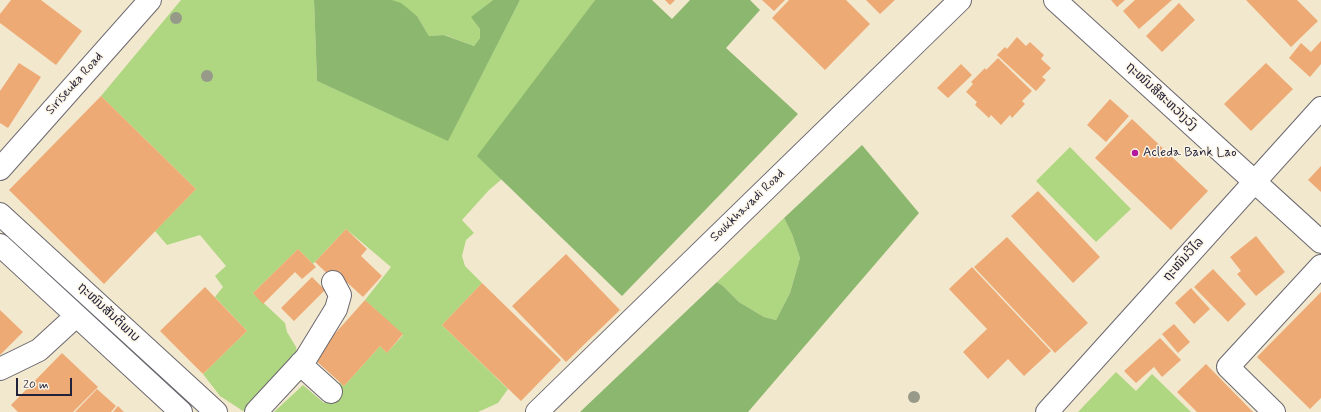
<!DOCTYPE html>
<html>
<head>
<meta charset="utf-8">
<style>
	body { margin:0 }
	#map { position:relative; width:1321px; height:412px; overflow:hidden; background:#f2e8ce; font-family:Mynerve,sans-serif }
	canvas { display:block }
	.scale { position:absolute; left:16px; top:378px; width:56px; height:18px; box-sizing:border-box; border:2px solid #22223b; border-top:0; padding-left:5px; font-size:12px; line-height:14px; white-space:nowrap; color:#22223b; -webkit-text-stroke:3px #fcf5e5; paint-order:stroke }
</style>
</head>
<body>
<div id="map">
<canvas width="1321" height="412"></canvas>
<div class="scale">20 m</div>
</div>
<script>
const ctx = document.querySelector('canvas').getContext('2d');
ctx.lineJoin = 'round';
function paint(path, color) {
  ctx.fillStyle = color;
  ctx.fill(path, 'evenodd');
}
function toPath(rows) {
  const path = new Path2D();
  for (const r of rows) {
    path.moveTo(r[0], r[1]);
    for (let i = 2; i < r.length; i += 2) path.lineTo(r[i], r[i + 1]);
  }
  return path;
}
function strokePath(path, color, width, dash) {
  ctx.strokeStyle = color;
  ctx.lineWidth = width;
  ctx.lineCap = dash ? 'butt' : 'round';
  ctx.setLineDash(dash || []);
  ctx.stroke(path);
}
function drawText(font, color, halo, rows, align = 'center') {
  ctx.font = font + ' Mynerve,"Noto Sans Lao",sans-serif';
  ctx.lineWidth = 3;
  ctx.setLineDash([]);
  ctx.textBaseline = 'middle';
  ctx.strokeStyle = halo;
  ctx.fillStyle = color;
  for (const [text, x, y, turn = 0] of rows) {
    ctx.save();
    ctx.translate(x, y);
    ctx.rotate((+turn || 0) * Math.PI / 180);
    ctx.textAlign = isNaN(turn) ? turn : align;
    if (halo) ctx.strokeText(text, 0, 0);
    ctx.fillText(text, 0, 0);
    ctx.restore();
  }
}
const green = toPath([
	[181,0,314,0,317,81,448,140,520,0,595,0,478,156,502,179,489,190,462,220,474,233,466,240,462,256,465,266,482,283,442,325,508,389,498,403,478,412,274,412,303,385,324,403,340,382,344,386,380,346,387,353,403,335,365,300,391,267,346,229,313,264,298,249,253,293,285,323,287,332,296,347,298,355,248,406,243,411,220,396,203,374,247,331,215,297,223,287,215,276,226,266,200,235,167,245,155,231,196,189,101,96],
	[392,0,493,0,472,17,480,29,480,38,474,46,445,35,429,36,417,16],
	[1070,147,1131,209,1096,242,1036,181],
	[784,218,792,234,800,258,790,293,776,320,764,317,739,302,723,286,717,282],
	[1116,372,1136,391,1152,374,1191,412,1078,412]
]);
const forest = toPath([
	[314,0,392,0,401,3,417,16,429,36,444,35,474,46,480,38,480,29,471,17,493,0,520,0,448,141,317,81],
	[595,0,652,0,672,19,690,0,750,0,760,10,726,48,798,114,622,296,477,156],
	[862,145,919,213,748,412,580,412,717,282,723,286,739,302,764,317,776,320,790,293,800,258,792,234,784,218]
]);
const building = toPath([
	[11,0,41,0,82,31,56,65,0,23,0,14],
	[665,0,675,0,670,5],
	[762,0,785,0,774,11],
	[789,0,846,0,870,24,825,70,772,18],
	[866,0,895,0,880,14],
	[1111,0,1125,0,1117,7],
	[1135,0,1172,0,1139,29,1123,11],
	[1246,0,1297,0,1318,21,1291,47],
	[1179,3,1195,20,1162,52,1146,36],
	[1017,37,1026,46,1030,42,1044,55,1041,59,1051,68,1042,77,1046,80,1036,91,997,55,1005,47,1007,49],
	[1321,41,1321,64,1310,77,1289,58,1301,43,1311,52],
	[998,58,1032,91,1022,101,1025,104,1012,118,1010,115,1001,125,991,115,989,118,975,105,977,102,966,92,973,84,971,82,985,68,986,70],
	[19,63,41,77,8,128,0,123,0,91],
	[1266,63,1293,89,1251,131,1224,104],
	[961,64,972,75,948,98,937,88],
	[101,96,196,189,104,284,9,190],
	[1110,99,1129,116,1106,142,1087,125],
	[1132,119,1208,191,1171,230,1095,158],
	[1321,166,1321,192,1308,180],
	[1038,191,1100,257,1073,283,1011,216],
	[346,229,367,249,361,256,382,276,363,297,341,277,336,282,315,262],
	[1256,236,1285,272,1256,296,1237,274,1241,271,1230,257],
	[1007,237,1088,323,1055,353,974,267],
	[298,249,316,267,302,279,295,272,263,304,253,293],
	[566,254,620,310,566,362,512,306],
	[972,267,1051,351,1024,376,1008,359,988,379,963,352,987,329,949,289],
	[1213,269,1246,304,1228,322,1194,287],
	[312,277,325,290,294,321,281,308],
	[482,283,561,360,521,401,442,325],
	[205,287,247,331,203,374,160,331],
	[1191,288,1210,309,1194,324,1175,303],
	[1321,292,1321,398,1310,409,1257,357],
	[365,300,403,334,387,353,380,346,344,386,313,358],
	[0,310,23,332,0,355],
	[1174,324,1190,342,1178,353,1162,334],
	[1160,338,1181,360,1162,377,1154,367,1136,383,1124,371],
	[62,353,98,387,73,412,18,412,11,405],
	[1206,364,1253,412,1197,412,1177,392],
	[97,389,116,406,111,412,75,412],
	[118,406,124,412,113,412]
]);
const minor = toPath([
	[1055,0,1321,242],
	[0,169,150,0],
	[0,214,216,412],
	[0,245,181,412],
	[300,364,331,392],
	[0,369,39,350,76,316],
	[256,412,306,358,336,309,340,295,333,282],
	[537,412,960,0],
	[1047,412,1321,108],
	[1274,412,1228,367,1321,266]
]);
const trees = [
	[176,18],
	[207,76],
	[914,397]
];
const markers = [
	[1135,153,4,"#b5179e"]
];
const streetNames = [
	["Siriseuka Road",75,84,-48],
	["ຖະໜົນສີສະຫວ່າງວົງ",1161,97,43],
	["Soukkhavadi Road",748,206,-44],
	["ຖະໜົນວິໄລ",1184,260,-48],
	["ຖະໜົນສັນຕິພາບ",108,313,43]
];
const poiNames = [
	["Acleda Bank Lao",1143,153]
];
paint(green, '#afd680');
paint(forest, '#8bb76e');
paint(building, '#eeaa75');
strokePath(minor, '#6b676e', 24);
strokePath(minor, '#fff', 22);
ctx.fillStyle = '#979989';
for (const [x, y] of trees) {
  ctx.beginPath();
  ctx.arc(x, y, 6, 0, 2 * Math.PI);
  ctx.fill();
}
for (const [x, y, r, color] of markers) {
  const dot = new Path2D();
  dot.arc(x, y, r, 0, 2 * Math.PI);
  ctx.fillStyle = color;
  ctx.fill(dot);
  strokePath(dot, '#fcf5e5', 1.5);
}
drawText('13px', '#22223b', '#fcf5e5', streetNames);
drawText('13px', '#22223b', '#fcf5e5', poiNames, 'left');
</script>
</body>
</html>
